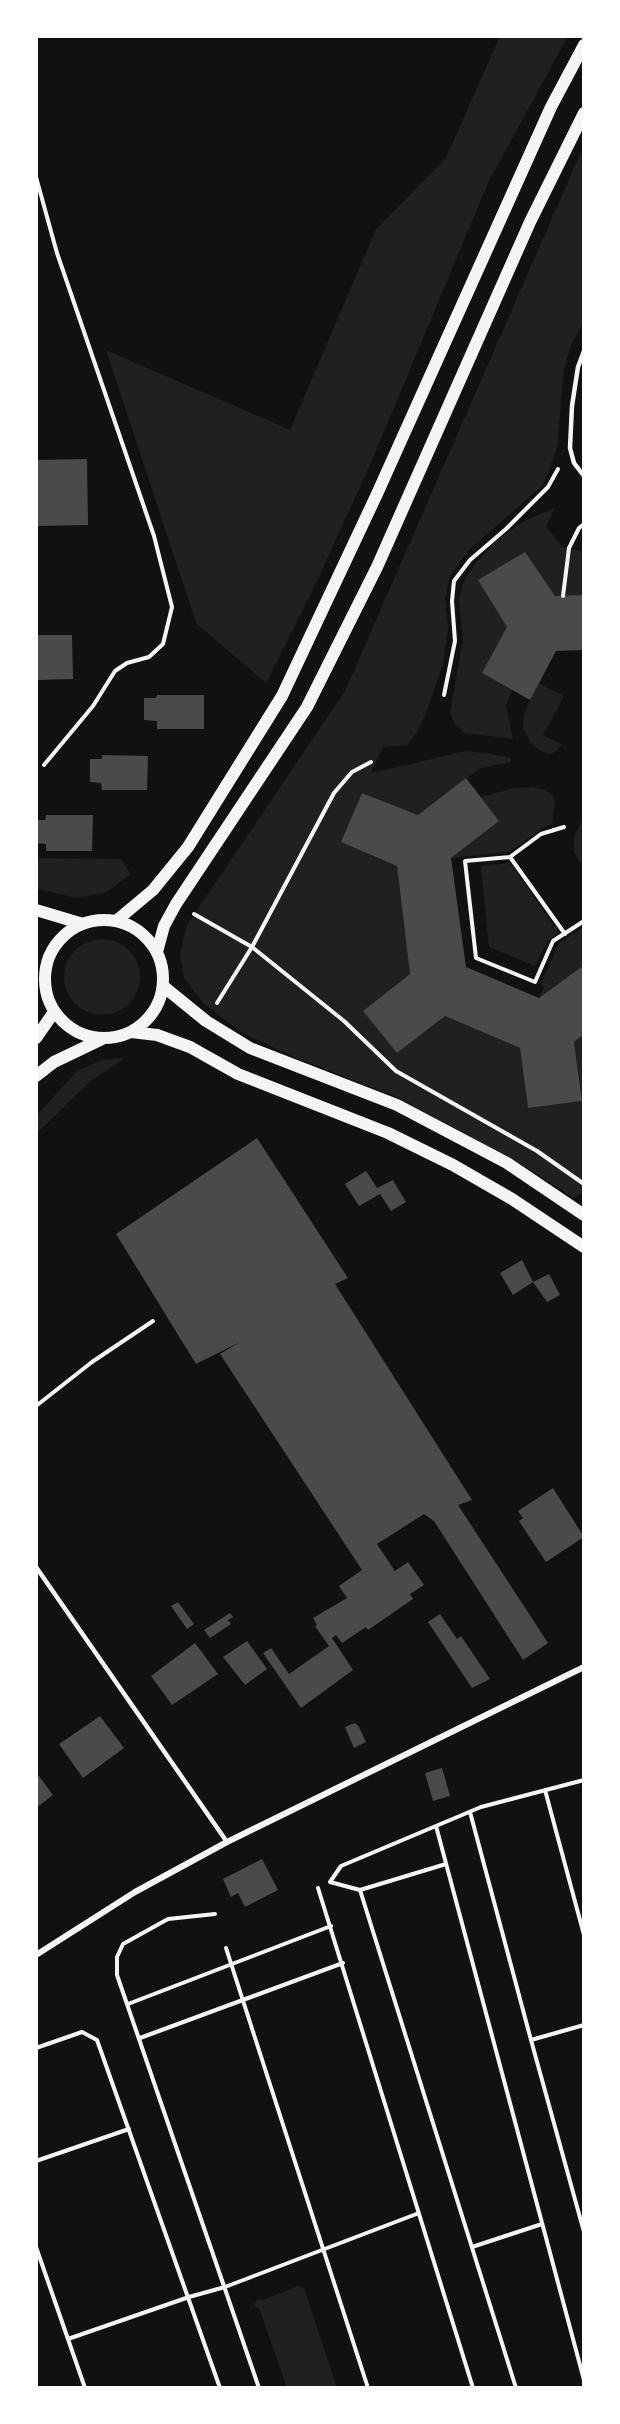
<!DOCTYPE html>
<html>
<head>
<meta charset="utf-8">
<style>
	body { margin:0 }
	#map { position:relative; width:620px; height:2424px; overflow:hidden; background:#111; font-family:Cabin,sans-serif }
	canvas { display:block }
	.frame { position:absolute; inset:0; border:38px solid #fff; pointer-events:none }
</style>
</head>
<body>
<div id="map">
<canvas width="620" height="2424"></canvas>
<div class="frame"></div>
</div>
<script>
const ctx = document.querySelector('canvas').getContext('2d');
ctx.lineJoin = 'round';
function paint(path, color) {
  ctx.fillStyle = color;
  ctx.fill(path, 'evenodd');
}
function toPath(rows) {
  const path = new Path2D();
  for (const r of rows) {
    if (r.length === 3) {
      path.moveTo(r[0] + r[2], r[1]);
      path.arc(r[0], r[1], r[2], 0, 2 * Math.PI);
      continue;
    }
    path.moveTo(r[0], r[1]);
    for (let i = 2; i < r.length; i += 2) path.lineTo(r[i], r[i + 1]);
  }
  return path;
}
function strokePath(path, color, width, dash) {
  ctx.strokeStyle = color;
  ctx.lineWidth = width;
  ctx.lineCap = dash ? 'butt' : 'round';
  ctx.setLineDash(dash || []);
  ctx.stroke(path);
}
const green = toPath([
	[500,36,568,36,488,183,370,465,315,585,266,683,196,623,106,350,290,430,376,229,446,158],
	[584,145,584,322,572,343,564,368,557,448,543,485,469,550,450,576,445,598,448,628,443,664,429,705,419,729,408,745,383,747,371,773,466,751,491,754,511,758,511,762,481,768,418,815,362,793,342,842,397,866,410,974,363,1011,397,1053,445,1016,520,1048,528,1108,582,1101,574,1042,584,1034,584,1198,579,1194,574,1198,519,1163,397,1097,292,1056,241,1032,204,1004,184,978,180,953,187,925,345,691],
	[555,508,546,526,561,546,584,552,584,595,513,619,482,673,512,690,506,706,513,739,465,733,455,724,450,713,463,639,459,600,463,583,475,564,495,542,524,521],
	[538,683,564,696,543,735,562,744,557,751,550,754,540,751,530,742,523,728,524,714],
	[532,787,545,790,552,795,555,802,552,824,543,828,509,852,451,858,499,821,480,797,514,788],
	[584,815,584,869,574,852,574,837],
	[36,858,121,859,131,874,107,892,77,898,36,889],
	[510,863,559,933,548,940,535,966,489,947,481,866],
	[583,928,584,965,539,998,544,987,541,985,559,943],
	[102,977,38],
	[125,1058,92,1080,36,1134,36,1116,77,1071,101,1060],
	[298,2286,304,2288,337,2388,287,2388,259,2308,254,2306,257,2299,263,2300]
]);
const building = toPath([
	[87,459,88,525,36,526,36,460],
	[525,552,555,596,584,595,584,650,556,651,530,700,482,673,507,627,478,580],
	[36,635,72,635,73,679,36,680],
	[157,695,204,695,204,729,157,729,157,721,144,720,144,698,156,698],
	[102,755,148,756,147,790,102,790,101,783,90,782,90,759,102,759],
	[466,778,499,821,451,858,466,967,539,998,584,965,584,1034,574,1042,582,1101,528,1108,520,1048,445,1016,397,1053,363,1011,410,974,397,866,341,842,362,793,418,815],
	[46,815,93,815,92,851,46,851,46,844,36,843,36,820,45,820],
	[257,1138,348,1278,335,1284,472,1500,458,1505,548,1643,523,1660,434,1521,424,1514,377,1544,395,1571,408,1562,424,1585,410,1594,413,1599,368,1630,366,1627,342,1643,336,1635,332,1638,353,1670,301,1708,263,1653,271,1648,289,1674,329,1646,315,1626,317,1625,313,1618,347,1598,339,1586,362,1570,220,1354,240,1342,196,1364,116,1234],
	[366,1171,377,1188,393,1180,406,1202,391,1211,380,1194,359,1206,345,1184],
	[522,1260,533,1282,513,1295,500,1273],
	[549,1274,560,1295,547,1302,533,1282],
	[553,1488,584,1537,546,1562,519,1521,523,1518,518,1511],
	[178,1602,194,1624,187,1629,171,1606],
	[230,1613,233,1617,228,1620,231,1624,210,1638,204,1630],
	[440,1614,457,1639,461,1636,490,1679,472,1688,428,1622],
	[247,1641,267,1669,245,1685,223,1657],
	[195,1643,218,1674,172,1705,151,1676],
	[100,1716,124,1748,83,1778,59,1744],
	[355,1723,359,1727,366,1742,354,1748,345,1727],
	[442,1768,450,1796,433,1801,425,1773],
	[36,1772,53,1795,36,1808],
	[262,1859,278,1890,245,1907,238,1893,231,1897,223,1879]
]);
const path = toPath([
	[36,177,57,253,154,536,172,607,163,644,149,657,127,663,115,671,93,706,44,765],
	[563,596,569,548,579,528,584,524],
	[444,695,455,641,452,601,454,581,470,560,506,529,548,487,558,469],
	[564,827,541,834,510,857,565,934],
	[510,857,465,861,476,958,535,982,553,941,584,921],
	[194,914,252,947,344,1021,396,1071,537,1151,584,1184],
	[217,1003,252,947,334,793,352,772,371,762],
	[36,1406,92,1362,153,1321],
	[545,1790,584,1935],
	[470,1812,531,2040,584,2025],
	[436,1826,584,2380],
	[446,1864,360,1890,330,1882,341,1866,481,1807,584,1780],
	[318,1888,473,2388],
	[360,1890,516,2388],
	[215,1914,168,1919,123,1944,117,1957,117,1975,259,2388],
	[226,1948,368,2388],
	[128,2004,331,1926],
	[140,2038,343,1963],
	[531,2040,584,2232],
	[36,2048,82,2032,97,2040,220,2388],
	[36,2161,129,2129],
	[36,2247,85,2388],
	[472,2247,542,2224],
	[68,2339,189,2297,225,2287,419,2213]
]);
const service = toPath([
	[584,351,578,367,572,406,570,448,574,463,584,476],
	[36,1567,227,1842]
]);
const minor = toPath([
	[36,1955,135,1892,227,1842,584,1667]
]);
const secondary = toPath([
	[36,910,83,924],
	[104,979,59],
	[116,921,153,890,188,847,282,696,377,494,551,107,584,45],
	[157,952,164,926,176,904,307,707,377,567,530,222,584,113],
	[163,986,206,1021,250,1048,397,1105,507,1163,584,1215],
	[131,1032,157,1035,190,1047,238,1074,388,1133,453,1165,512,1199,584,1247],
	[36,1038,54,1012],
	[36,1076,54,1062,102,1039]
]);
paint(green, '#202020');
paint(building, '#4a4a4a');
strokePath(path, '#f5f5f5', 4);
strokePath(service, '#f5f5f5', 4.5);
strokePath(minor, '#f5f5f5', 6);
strokePath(secondary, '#f5f5f5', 12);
</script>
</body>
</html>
